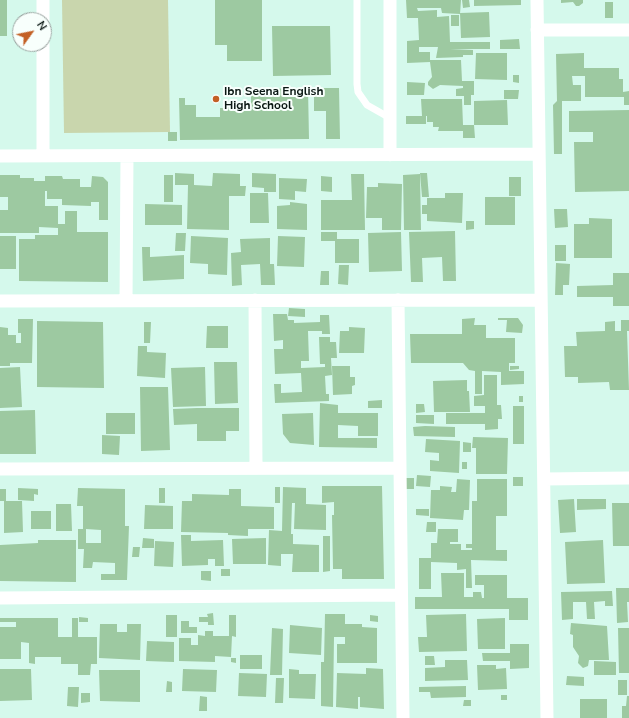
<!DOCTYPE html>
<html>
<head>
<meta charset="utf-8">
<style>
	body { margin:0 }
	#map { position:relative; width:629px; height:718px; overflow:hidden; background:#d5f9ec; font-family:"Nunito Sans",sans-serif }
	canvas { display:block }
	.north { position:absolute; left:12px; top:12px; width:40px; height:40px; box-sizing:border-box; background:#f8fffc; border:1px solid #99a29f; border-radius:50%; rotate:57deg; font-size:11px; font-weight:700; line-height:16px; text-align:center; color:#0a1713 }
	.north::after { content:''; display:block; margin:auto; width:14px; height:18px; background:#c36025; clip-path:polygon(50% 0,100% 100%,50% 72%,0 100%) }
</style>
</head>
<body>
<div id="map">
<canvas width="629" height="718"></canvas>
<div class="north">N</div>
</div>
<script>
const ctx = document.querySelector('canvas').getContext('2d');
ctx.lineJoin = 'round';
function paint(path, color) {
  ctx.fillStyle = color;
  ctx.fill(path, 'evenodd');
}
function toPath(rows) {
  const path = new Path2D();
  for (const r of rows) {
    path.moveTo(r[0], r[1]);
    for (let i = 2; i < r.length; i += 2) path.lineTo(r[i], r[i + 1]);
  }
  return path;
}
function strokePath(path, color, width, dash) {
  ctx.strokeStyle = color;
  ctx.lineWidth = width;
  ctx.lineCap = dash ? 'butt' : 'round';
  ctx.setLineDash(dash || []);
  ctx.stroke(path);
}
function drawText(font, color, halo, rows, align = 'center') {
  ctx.font = font + ' "Nunito Sans",sans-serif';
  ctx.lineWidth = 4;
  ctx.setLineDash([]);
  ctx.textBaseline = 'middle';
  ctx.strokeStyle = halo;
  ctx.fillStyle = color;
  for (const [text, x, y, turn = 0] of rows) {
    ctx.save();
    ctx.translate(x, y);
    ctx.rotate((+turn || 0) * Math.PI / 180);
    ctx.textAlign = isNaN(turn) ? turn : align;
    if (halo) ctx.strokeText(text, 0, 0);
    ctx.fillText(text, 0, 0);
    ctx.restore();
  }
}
const green = toPath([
	[62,0,168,0,170,132,64,133]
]);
const building = toPath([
	[0,0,7,0,7,36,0,36],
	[215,0,262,0,262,61,227,61,227,45,215,45],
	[406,0,461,0,460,14,442,13,441,8,417,8,418,11,437,10,437,17,449,16,450,42,490,42,490,49,450,49,473,50,473,55,463,55,463,57,436,58,438,47,419,47,419,52,430,52,430,60,461,60,462,81,474,81,474,95,471,95,471,105,464,105,464,96,456,96,456,89,463,88,463,86,440,85,433,89,428,85,428,82,432,77,430,62,407,63,407,41,419,40,418,18,407,18],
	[462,0,469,0,470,7,463,8],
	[474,0,521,0,521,5,474,6],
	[561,0,583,0,583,3,579,6,576,6,573,2,561,3],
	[605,2,613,2,613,18,605,18],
	[489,12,490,37,461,38,460,13],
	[451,15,459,15,459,26,451,26],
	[272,26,330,26,331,75,273,76],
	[519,39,520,49,500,49,500,40],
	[476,53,507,53,507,80,475,79],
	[584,53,584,68,619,68,619,79,623,79,623,92,629,91,629,105,624,105,624,97,585,97,585,76,572,76,573,85,581,85,581,101,562,101,562,154,554,154,553,105,557,101,556,54],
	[513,75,519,75,519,83,513,82],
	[407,82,425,83,424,95,407,95],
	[308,88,309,139,180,140,179,98,185,98,185,105,196,105,196,117,220,117,220,108,228,108,228,105,251,105,251,89],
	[314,88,339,88,340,139,326,139,326,111,314,111],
	[504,90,519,90,518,99,504,99],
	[421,99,462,99,463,125,474,125,475,138,463,138,463,131,438,131,439,127,433,127,433,122,427,122,427,116,426,116,426,124,406,124,406,116,422,116],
	[507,100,508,125,474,125,474,101],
	[629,110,629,191,575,192,574,142,593,142,593,132,569,132,569,111],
	[168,132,177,132,177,141,168,141],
	[175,173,194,174,194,185,212,186,213,173,240,174,240,186,246,186,245,196,229,196,229,230,187,229,188,185,175,185],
	[252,173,276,174,276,192,264,192,264,188,252,187],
	[420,173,427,173,429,197,422,197],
	[351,174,364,174,365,230,321,230,321,200,352,200],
	[420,174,421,230,404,230,403,175],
	[0,175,20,175,20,178,34,178,34,181,45,181,45,176,62,176,63,179,80,179,80,187,91,187,92,176,103,177,108,182,108,220,99,220,99,202,91,202,91,206,62,205,62,199,47,199,47,191,45,191,45,206,58,206,58,224,65,224,65,211,77,211,77,232,108,232,108,282,19,281,19,239,35,239,35,235,58,235,58,228,39,227,39,233,0,233,0,210,8,210,8,197,0,197],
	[164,175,173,175,173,202,164,202],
	[321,176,332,177,332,192,321,191],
	[509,177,521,177,521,196,509,196],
	[279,178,307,179,306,192,295,191,295,200,279,199],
	[378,183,402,184,401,230,382,230,382,218,366,218,367,187,378,187],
	[250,193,268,193,269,223,250,223],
	[445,193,463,193,462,223,427,221,427,214,422,214,422,205,427,205,427,198,445,198],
	[485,197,515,197,515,225,485,225],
	[290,202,307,204,307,230,277,229,277,206,290,205],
	[145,204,182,205,182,225,145,225],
	[554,209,567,209,568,227,555,228],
	[589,218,612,219,612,258,574,258,574,224,589,224],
	[466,221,474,221,474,229,466,230],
	[455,231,456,281,443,281,442,257,422,258,423,282,411,282,409,232],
	[321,232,337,232,337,239,359,239,359,263,335,263,335,241,321,241],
	[401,232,402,271,369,272,368,233],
	[176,233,186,233,185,251,175,251],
	[0,236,16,236,16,269,0,269],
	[191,236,228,238,227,275,208,274,208,264,190,263],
	[278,236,305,237,304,267,277,266],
	[270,238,270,264,274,264,275,285,261,285,260,264,241,265,242,285,232,286,231,253,241,252,240,239],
	[555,245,566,245,566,261,555,261],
	[142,247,150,247,150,257,184,255,184,279,143,281],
	[556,263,570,264,569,285,563,285,563,295,555,295],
	[339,265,349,265,348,285,338,284],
	[321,271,329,271,329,285,320,285],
	[613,273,629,273,629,306,613,306,613,297,577,297,577,286,613,285],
	[289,308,305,309,305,317,288,316],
	[273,314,287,314,288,320,294,320,294,323,320,322,320,315,329,315,330,334,322,334,322,331,308,331,309,361,301,361,301,368,325,367,325,364,320,364,319,337,330,337,330,342,336,342,337,358,331,358,332,375,325,376,326,394,329,394,329,401,275,403,274,384,281,384,281,393,302,392,301,373,275,374,274,349,283,349,283,340,274,341],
	[475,318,474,325,486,325,486,338,515,338,515,363,509,363,509,371,524,371,524,384,501,385,501,372,482,371,482,394,475,394,475,371,469,370,463,363,411,363,410,334,462,334,462,319],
	[498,318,518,318,523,325,522,333,506,332,507,320,498,320],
	[18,319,33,319,32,363,10,363,10,366,0,366,0,327,8,328,8,335,16,335,16,343,21,343,21,333,18,333],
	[621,320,629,320,629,331,627,331,629,390,610,390,609,382,578,383,578,377,565,377,564,346,577,346,576,332,605,331,605,322,615,321,615,331,621,331],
	[37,321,103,322,104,388,37,387],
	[144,322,151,322,150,343,144,343],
	[207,326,228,326,228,348,206,348],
	[349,327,365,328,364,353,339,353,340,331,349,331],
	[138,346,147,346,147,352,166,353,165,378,137,376],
	[214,362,237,362,238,403,215,404],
	[332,366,350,366,350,377,355,377,355,385,352,386,352,394,333,395],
	[510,366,519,366,519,369,510,370],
	[20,367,22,407,0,408,0,368],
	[205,367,206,406,173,407,171,368],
	[484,375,497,375,497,405,501,405,502,419,498,419,498,429,485,430,485,424,446,424,446,413,485,413,485,406,474,406,474,396,484,395],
	[467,380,467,391,469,391,470,412,434,412,433,381],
	[140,387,168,387,170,450,141,451],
	[519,396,523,396,523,402,519,402],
	[382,400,382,408,368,408,368,401],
	[320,403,338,405,338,413,378,413,378,436,358,436,358,426,338,425,338,438,377,438,377,448,319,447],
	[416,404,424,404,425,412,416,413],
	[513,406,524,406,524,444,513,444],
	[197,408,239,408,239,431,226,431,226,441,197,441,197,424,174,425,173,409],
	[35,410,36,454,0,454,0,411],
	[106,413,135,413,135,434,106,434],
	[313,413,314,445,290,443,283,434,282,414],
	[416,415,434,415,434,424,416,423],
	[425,426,455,427,455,437,414,436,413,427],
	[102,435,120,436,119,455,102,454],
	[473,437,508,438,507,474,476,474,476,448,472,448],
	[426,439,460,441,459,473,430,471,430,460,439,461,439,453,425,452],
	[463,442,471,443,471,452,463,452],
	[462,462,467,462,467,469,462,469],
	[417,475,431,476,430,487,416,486],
	[513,477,523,477,523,486,513,486],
	[406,478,414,478,414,489,406,489],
	[457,479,470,480,469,510,464,510,463,520,430,518,431,490,440,490,440,486,452,487,451,492,456,492],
	[477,479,507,479,507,516,496,516,496,550,507,550,507,561,471,560,472,588,466,588,466,569,457,570,457,563,431,562,431,589,419,589,419,558,431,558,431,543,437,543,438,529,458,529,458,542,450,542,450,544,461,544,461,550,472,550,472,548,466,548,466,544,472,544,472,501,477,501],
	[322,486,382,486,384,579,342,579,342,569,333,569,332,515,334,515,334,502,322,503],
	[275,487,280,487,280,503,275,503],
	[283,487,306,488,306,504,326,505,326,530,294,529,295,503,292,503,291,534,293,534,293,544,319,545,319,572,292,572,293,554,281,554,281,566,268,565,269,530,282,531],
	[18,488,38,489,38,495,34,494,34,501,18,500],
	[78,488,125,489,125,526,129,526,127,580,101,580,101,574,115,574,115,563,93,562,92,568,83,568,84,549,78,549,78,529,83,529,83,506,77,506],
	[86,529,101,530,101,543,86,543],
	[159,488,165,488,165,503,159,503],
	[0,489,6,489,6,501,22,501,23,532,4,533,4,501,0,501],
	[229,489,241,489,241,506,274,507,274,529,248,529,248,536,228,535,228,533,181,532,182,501,192,501,192,494,229,495],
	[574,499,576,532,560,533,558,500],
	[577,499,606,499,606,509,577,510],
	[612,503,629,503,629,546,613,546],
	[56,504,71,504,72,531,56,531],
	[145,505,173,506,173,529,144,529],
	[416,509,429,509,429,516,416,515],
	[31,511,51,511,51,529,31,529],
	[427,522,436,522,436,532,426,532],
	[181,535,191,535,191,541,223,540,224,566,215,566,215,559,208,559,208,565,182,566],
	[323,536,330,536,330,571,323,572],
	[143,538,154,539,154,548,142,548],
	[266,538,266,564,233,564,232,539],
	[38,540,76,540,76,582,0,581,0,545,38,543],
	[603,540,605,583,567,584,565,542],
	[155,541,174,542,173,567,154,566],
	[133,547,140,547,139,557,132,557],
	[221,569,230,569,230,576,221,576],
	[201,571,211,571,211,581,201,580],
	[441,573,464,573,464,597,473,597,473,592,481,592,482,598,484,598,484,585,475,585,475,575,507,575,507,598,528,598,528,620,509,620,509,609,415,609,415,597,442,597],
	[616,588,629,588,629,602,627,602,628,622,617,623],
	[612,591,613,606,605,606,605,601,594,602,595,619,587,619,586,602,573,602,573,619,562,620,561,592],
	[213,613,214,625,208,625,208,622,199,622,199,617,208,617,207,614],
	[325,614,345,614,345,624,362,624,362,627,377,628,377,663,337,663,337,644,345,644,345,637,334,637,333,707,321,706,321,662,324,662],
	[466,614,467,651,419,652,418,637,427,637,426,615],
	[166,615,177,615,177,637,166,637],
	[229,615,236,615,236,637,232,636,231,657,215,656,215,662,179,661,179,638,191,638,191,645,198,645,198,635,205,636,205,631,213,631,213,636,229,636],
	[370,615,378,616,378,622,370,621],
	[79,617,88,618,88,622,79,622],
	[0,618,58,618,58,637,72,637,72,618,78,618,78,637,97,637,97,664,91,664,90,675,78,675,78,664,61,664,61,657,35,657,35,664,29,663,29,643,21,642,21,659,0,659,0,627,16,627,16,622,0,622],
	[505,618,505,649,478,649,477,619],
	[181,621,189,621,189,627,197,627,197,633,181,633],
	[571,623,607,626,609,660,589,660,588,666,583,668,578,663,579,656,573,647,573,635,570,634],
	[100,624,117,624,117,632,127,632,127,624,141,624,140,660,99,658],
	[290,625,322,628,321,655,289,653],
	[272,628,283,629,282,675,270,675],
	[618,628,629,628,629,673,619,673],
	[147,641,174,642,174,662,146,661],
	[510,644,529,644,529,668,510,669,510,661,483,661,482,653,510,653],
	[240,655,262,655,262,669,240,669],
	[425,656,434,656,435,665,425,665],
	[231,658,236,658,236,663,231,662],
	[445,660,467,660,468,680,425,681,425,668,445,667],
	[594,661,616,662,616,675,594,675],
	[477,665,496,665,496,669,506,668,507,689,478,690],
	[366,668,383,669,384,709,360,707,360,697,358,697,358,709,336,707,337,673,366,674],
	[0,669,31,669,32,700,0,701],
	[183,669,217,670,216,692,182,691],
	[289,669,299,670,299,674,316,674,315,699,289,698],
	[99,670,140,670,140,702,100,701],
	[239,673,267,674,266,697,238,696],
	[567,676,584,677,584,686,566,685],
	[276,678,284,678,283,703,275,703],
	[618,680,627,680,627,695,618,695],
	[167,681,172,682,172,692,166,692],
	[466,686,466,697,431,698,430,692,419,692,419,687],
	[68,687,79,687,78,707,67,706],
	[81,693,90,693,90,702,81,703],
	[501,695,507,695,507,700,501,700],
	[200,696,207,697,207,711,199,711],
	[627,696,629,696,629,718,622,718,622,706,626,706],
	[580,699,607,699,607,718,580,718],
	[464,700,471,700,471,706,463,706]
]);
const lane = toPath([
	[357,0,357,84,358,92,367,105,390,118]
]);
const street = toPath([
	[43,0,43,20],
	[390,0,390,155],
	[537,0,547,718],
	[537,30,629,30],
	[43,44,43,156],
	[0,156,539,154],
	[255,300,256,468],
	[398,300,403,718],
	[0,301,541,300],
	[126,301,127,156],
	[0,469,400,468],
	[544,479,629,478],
	[0,598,400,595]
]);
const markers = [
	[216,99,4,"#c36025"]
];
const poiNames = [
	["Ibn Seena English",224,92],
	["High School",224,106]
];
paint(green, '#c9d6ad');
paint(building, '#9dc9a1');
strokePath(lane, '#fff', 7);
strokePath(street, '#fff', 13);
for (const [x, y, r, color] of markers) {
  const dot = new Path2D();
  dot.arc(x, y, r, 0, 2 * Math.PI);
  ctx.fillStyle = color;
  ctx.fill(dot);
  strokePath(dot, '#f8fffc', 1.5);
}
drawText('bold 12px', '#0a1713', '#f8fffc', poiNames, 'left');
</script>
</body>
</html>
